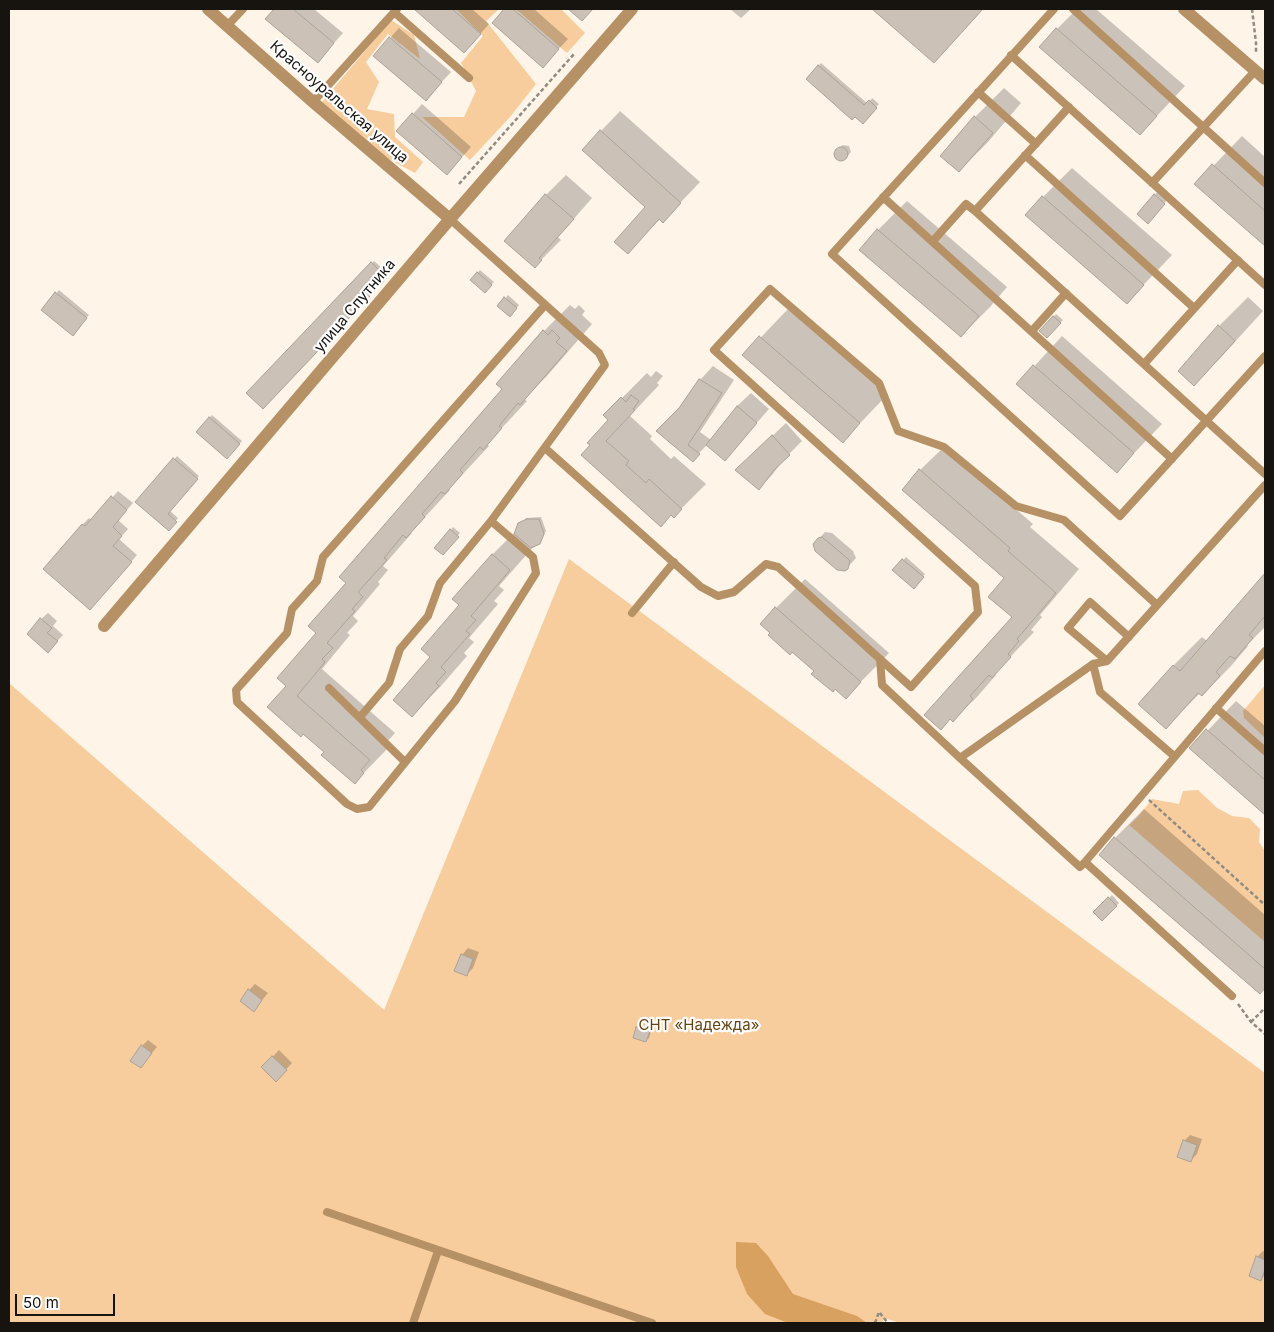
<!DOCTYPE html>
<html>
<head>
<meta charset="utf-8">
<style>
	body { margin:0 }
	#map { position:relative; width:1274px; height:1332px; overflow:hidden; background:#fef4e8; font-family:Inter,sans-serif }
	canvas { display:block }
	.frame { position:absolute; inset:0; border:10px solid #171410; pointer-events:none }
	.scale { position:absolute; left:15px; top:1294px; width:100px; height:22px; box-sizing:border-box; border:2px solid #171410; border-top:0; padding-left:6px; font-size:15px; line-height:18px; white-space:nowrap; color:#171410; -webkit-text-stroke:4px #fff; paint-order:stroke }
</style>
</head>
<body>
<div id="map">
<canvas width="1274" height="1332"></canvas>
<div class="frame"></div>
<div class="scale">50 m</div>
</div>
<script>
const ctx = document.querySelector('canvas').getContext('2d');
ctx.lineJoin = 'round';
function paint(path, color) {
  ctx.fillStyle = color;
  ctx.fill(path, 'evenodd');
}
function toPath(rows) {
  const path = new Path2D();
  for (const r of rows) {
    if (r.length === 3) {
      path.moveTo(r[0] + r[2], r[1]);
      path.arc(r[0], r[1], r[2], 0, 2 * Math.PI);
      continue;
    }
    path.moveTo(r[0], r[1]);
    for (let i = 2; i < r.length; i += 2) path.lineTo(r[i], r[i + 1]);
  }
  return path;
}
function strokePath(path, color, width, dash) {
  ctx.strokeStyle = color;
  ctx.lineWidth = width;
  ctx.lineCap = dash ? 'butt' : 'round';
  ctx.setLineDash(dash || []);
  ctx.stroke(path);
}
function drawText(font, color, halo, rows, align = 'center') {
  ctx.font = font + ' Inter,sans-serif';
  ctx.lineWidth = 4.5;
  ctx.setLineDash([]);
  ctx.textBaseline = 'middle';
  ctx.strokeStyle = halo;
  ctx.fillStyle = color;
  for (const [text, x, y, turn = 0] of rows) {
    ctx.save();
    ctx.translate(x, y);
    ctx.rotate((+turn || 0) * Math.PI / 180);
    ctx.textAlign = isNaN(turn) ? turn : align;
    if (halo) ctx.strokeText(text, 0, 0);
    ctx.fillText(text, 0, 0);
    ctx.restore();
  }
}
const green = toPath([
	[456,9,499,9,486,21,536,84,510,117,470,160,422,117,464,117,476,91,461,63,483,36],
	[516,9,561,9,585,33,567,53],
	[391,20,414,35,420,59,388,34,366,62,379,82,367,109,394,114,395,137,423,162,415,173,374,151,322,102],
	[569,559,1265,1073,1265,1323,900,1323,884,1318,882,1323,9,1323,9,683,384,1010],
	[1265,685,1265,738,1244,718,1243,711],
	[1198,790,1217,808,1232,816,1249,818,1260,829,1259,842,1265,851,1265,942,1129,825,1138,817,1152,799,1179,804,1183,791]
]);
const water = toPath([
	[736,1242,756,1243,768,1256,793,1294,857,1316,867,1323,788,1323,765,1314,747,1294,736,1267]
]);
const shadow = toPath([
	[275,9,314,9,343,33,318,61,267,19],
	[416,9,472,9,489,24,464,52],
	[506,9,534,9,568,39,552,56,494,23],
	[730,9,751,9,741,18],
	[874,9,983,9,934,62],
	[1077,9,1096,9,1185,86,1140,134,1057,29],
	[399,28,451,72,426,99,390,38],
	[821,63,868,104,872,98,879,104,863,122,808,79],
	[1004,88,1021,103,988,142,959,171,942,156,975,117],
	[422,104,471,147,447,174,413,114],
	[620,111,700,182,663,221,660,219,628,252,647,207,601,131],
	[1242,136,1265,157,1265,244,1196,184],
	[843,145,849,146,851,152,843,160,837,158,836,155,838,149],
	[1072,168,1172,255,1127,302,1043,197],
	[566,175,592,198,558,237,561,240,535,266,506,241,546,195],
	[1157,192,1167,200,1151,219,1155,195],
	[907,201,1007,287,990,307,961,336,878,230],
	[374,261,389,274,263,407,248,393],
	[480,270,494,282,485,291,472,280],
	[59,290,89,315,75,331,43,309],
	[508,295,519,305,513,313,499,306],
	[1248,297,1263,311,1223,355,1194,384,1219,326],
	[570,305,575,309,579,305,585,311,582,315,592,324,546,377,524,399,527,401,487,444,489,446,449,489,450,490,411,532,412,533,383,566,388,570,378,582,380,584,353,616,358,621,347,633,350,635,322,669,395,733,386,743,390,746,355,782,326,752,288,685,348,583,503,389,544,331],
	[789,308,888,394,843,441,744,355],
	[1056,314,1063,320,1047,337,1041,331],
	[1062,336,1162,424,1117,471,1018,384],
	[713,366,734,380,700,432,711,440,737,406,751,393,769,409,725,459,707,445,692,460,658,431,680,409,700,380],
	[656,371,663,376,657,383,659,385,630,416,652,436,650,439,671,459,674,456,706,484,674,516,582,455,610,420,605,415,647,373,651,377],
	[212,415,242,441,227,457,198,432],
	[786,423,802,441,784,459,772,475,759,488,750,457],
	[944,447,1033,524,1030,527,1079,569,1040,615,1042,617,1031,630,1034,632,994,674,996,675,977,697,953,720,1014,617,1006,578,920,470],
	[177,456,199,476,169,510,178,518,169,529,137,502],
	[118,491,133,503,118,520,128,529,119,539,137,555,96,602,83,524,89,518,92,521],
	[541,517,546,531,542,539,535,545,499,586,504,590,494,601,498,604,469,638,474,642,464,653,467,656,441,686,412,715,432,657,461,605,492,555,516,531,517,528,526,518],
	[453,527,460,533,443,553,451,530],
	[825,532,832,533,853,551,856,558,845,570,814,544],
	[906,557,925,574,913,587,894,570],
	[1265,575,1265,627,1247,645,1248,646,1231,666,1202,695,1200,693,1166,727,1173,666,1202,637,1207,641],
	[805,579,889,653,846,697,816,671,776,608],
	[48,613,57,621,53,626,63,635,48,651,41,619],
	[1236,701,1265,726,1265,813,1191,748],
	[1144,809,1265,915,1265,987,1260,993,1115,838],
	[1112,895,1119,903,1102,920,1095,912],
	[468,948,479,952,473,968,467,974,462,955],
	[255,984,268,993,254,1010,249,990],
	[640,1025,652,1028,649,1038,646,1040,634,1037,637,1027],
	[148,1040,157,1047,140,1067,142,1046],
	[279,1050,292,1063,276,1080,263,1067],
	[1190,1135,1202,1139,1197,1154,1191,1160,1184,1141],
	[1263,1251,1265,1251,1265,1275,1261,1279,1257,1257]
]);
const building = toPath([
	[274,9,293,9,334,43,318,63,265,19,274,9],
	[414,9,452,9,481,34,464,53,414,9],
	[504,9,513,9,559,49,543,68,492,23,504,9],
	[568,9,593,9,582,21,568,9],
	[872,9,983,9,934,63,872,9],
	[1056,28,1157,116,1140,135,1039,47,1056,28],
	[389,37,442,82,426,101,373,56,389,37],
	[818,65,864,105,869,100,877,108,863,124,855,117,852,120,806,79,818,65],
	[412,113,462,157,447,175,396,131,412,113],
	[974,116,993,133,959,172,940,156,974,116],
	[600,130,681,203,663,223,659,219,628,254,614,242,645,207,582,150,600,130],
	[841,154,7],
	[1212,164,1265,211,1265,246,1194,184,1212,164],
	[545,194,574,219,539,258,542,260,535,268,504,241,545,194],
	[1154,194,1165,204,1148,224,1137,214,1154,194],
	[1042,196,1144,285,1127,304,1025,215,1042,196],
	[877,229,979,316,961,337,859,250,877,229],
	[371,262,387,278,263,409,246,393,371,262],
	[477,272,492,285,485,293,470,280,477,272],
	[55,292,87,318,73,336,41,310,55,292],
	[504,297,517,308,510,317,497,306,504,297],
	[1053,316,1061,323,1047,338,1039,331,1053,316],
	[1218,325,1235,341,1194,386,1178,371,1218,325],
	[543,330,548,335,552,330,560,338,556,342,567,351,520,405,518,403,499,426,502,428,483,450,480,447,460,470,463,473,445,494,441,492,422,514,425,517,406,538,403,535,384,558,387,560,358,592,363,597,352,609,355,611,327,643,333,648,322,659,325,662,297,696,370,760,361,770,364,773,355,784,321,755,324,752,303,734,301,737,267,707,286,686,277,678,316,633,308,626,346,583,339,577,502,389,496,384,543,330],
	[759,336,860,423,843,443,742,355,759,336],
	[1033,365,1134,453,1117,473,1016,384,1033,365],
	[699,379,722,393,688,445,700,454,693,462,656,431,679,408,699,379],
	[631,395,639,401,633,409,635,410,606,441,629,461,626,465,646,483,649,479,682,509,674,518,671,515,661,527,581,455,590,445,587,443,608,420,603,415,621,397,626,402,631,395],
	[737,406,757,423,725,461,706,445,737,406],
	[209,417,240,444,227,459,196,432,209,417],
	[772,435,790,455,774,470,759,490,735,470,772,435],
	[173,458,198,479,168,514,177,522,169,531,135,502,173,458],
	[919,469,1010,548,1008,551,1056,593,1017,639,1019,641,1008,654,1011,657,992,678,989,675,970,696,973,699,953,722,950,719,941,730,924,715,1012,617,988,597,1004,578,902,490,919,469],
	[111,496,127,510,113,527,122,536,113,546,132,562,90,610,43,569,82,524,85,526,111,496],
	[527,519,539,519,544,534,540,544,531,548,514,534,518,523,527,519],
	[450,529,459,537,443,555,434,548,450,529],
	[822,537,847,558,850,561,848,569,845,571,837,570,815,551,813,544,818,538,822,537],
	[492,554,510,570,471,616,476,620,466,631,470,634,441,667,446,672,436,683,439,686,412,717,393,700,430,657,421,649,459,605,452,599,492,554],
	[902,559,924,577,914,589,892,570,902,559],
	[1265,573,1265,616,1249,635,1253,638,1235,659,1230,656,1216,672,1220,676,1202,696,1198,693,1166,729,1138,704,1173,665,1180,671,1265,573],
	[775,607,861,682,846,699,835,689,833,692,811,674,814,671,792,652,790,655,768,635,770,633,760,624,775,607],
	[40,618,52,628,47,633,58,641,48,653,27,634,40,618],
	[1206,729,1265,780,1265,815,1189,748,1206,729],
	[1114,837,1265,969,1265,988,1260,994,1099,855,1114,837],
	[1108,897,1117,906,1102,921,1093,912,1108,897],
	[461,954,473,959,467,976,454,971,461,954],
	[248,989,262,1000,254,1012,240,1001,248,989],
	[636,1027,650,1031,646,1042,633,1038,636,1027],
	[141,1045,152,1053,141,1068,130,1061,141,1045],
	[272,1056,287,1070,276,1082,261,1067,272,1056],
	[1183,1140,1197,1145,1191,1162,1177,1157,1183,1140],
	[1256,1256,1265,1260,1265,1269,1261,1281,1249,1276,1256,1256]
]);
const path = toPath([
	[1252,9,1256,43,1256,54],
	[459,184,574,54],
	[1149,800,1265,905],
	[1238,1004,1251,1022,1265,1034],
	[1251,1022,1265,1008],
	[875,1323,879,1312,888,1323]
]);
const service = toPath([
	[1054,9,832,254,1120,516,1265,356],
	[1073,9,1265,183],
	[394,12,469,78],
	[227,26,243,9],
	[1011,55,1265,285],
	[978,92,1036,144],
	[313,102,397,9],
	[1025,155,1194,308],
	[1152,183,1255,71],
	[883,197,1172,459],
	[975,211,1265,474],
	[933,241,966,204,975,211,1069,107],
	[1032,331,1066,293],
	[1144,364,1238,260],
	[545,448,701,587,718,596,734,592,766,564,778,567,911,687,978,612,975,586,714,350,770,289,879,383,898,431,944,447,1016,506,1064,520,1157,605],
	[491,521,533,557,536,573,455,701,369,807,357,809,347,804,237,702,236,690,287,633,292,609,317,581,323,557,545,305],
	[632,613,674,562],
	[880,659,882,685,960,758,1080,867,1085,862,1265,651],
	[1107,661,1068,628,1090,602,1129,637],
	[329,688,405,762],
	[1216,708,1265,751],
	[360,717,389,683,400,649,428,616,440,583,491,521,605,365,599,353,450,219],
	[1174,756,1100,692,1093,664,1107,661,1265,485],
	[960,758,1093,664],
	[1085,862,1232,996],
	[327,1212,652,1323],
	[413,1323,438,1251]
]);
const minor = toPath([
	[208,9,313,102,450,219],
	[104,626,450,219,632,9]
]);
const tertiary = toPath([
	[1184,9,1265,79]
]);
const streetNames = [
	["Красноуральская улица",339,102,41],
	["улица Спутника",355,306,-50]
];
const parkNames = [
	["СНТ «Надежда»",699,1025]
];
paint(green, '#f8cd9e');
paint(water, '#d8a160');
paint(shadow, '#0003');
paint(building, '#cbc1b7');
strokePath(building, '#aba297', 1);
strokePath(path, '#918b82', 2.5, [4, 2.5]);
strokePath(service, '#b79166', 8);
strokePath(minor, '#b79166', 12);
strokePath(tertiary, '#b79166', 12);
drawText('15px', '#171410', '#fff', streetNames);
drawText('15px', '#684411', '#fff', parkNames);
</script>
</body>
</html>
